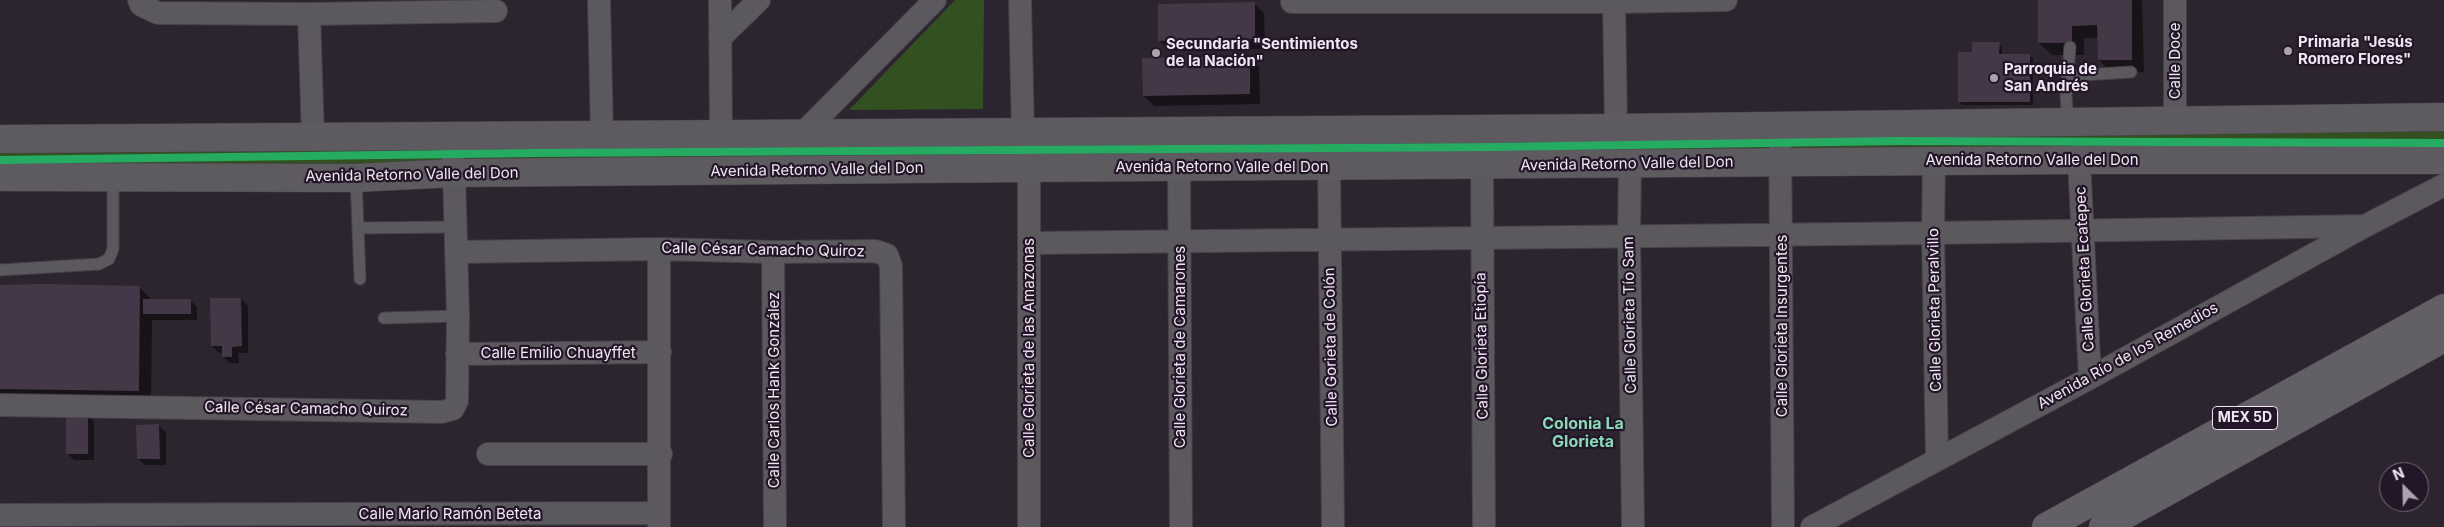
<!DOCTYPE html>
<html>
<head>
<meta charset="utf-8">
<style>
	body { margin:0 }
	#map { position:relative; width:2444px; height:527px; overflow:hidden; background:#2c242f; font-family:Inter,sans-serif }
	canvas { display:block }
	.north { position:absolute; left:2379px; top:462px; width:50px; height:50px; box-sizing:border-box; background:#241629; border:1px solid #76697a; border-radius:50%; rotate:337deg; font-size:14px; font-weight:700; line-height:20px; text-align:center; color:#f1e6f3 }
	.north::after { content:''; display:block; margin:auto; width:18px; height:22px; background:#aca2ae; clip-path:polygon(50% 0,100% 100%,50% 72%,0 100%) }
</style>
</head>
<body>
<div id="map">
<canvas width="2444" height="527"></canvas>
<div class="north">N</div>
</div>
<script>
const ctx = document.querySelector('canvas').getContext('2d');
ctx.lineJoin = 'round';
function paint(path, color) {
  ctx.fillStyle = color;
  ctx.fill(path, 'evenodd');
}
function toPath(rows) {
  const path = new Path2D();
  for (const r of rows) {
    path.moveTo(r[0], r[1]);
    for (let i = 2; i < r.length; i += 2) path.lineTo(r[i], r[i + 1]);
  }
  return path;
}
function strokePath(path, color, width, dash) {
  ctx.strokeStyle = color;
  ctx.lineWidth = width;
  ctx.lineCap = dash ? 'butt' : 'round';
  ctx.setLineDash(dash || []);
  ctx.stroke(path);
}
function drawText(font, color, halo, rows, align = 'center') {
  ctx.font = font + ' Inter,sans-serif';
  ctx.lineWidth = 4.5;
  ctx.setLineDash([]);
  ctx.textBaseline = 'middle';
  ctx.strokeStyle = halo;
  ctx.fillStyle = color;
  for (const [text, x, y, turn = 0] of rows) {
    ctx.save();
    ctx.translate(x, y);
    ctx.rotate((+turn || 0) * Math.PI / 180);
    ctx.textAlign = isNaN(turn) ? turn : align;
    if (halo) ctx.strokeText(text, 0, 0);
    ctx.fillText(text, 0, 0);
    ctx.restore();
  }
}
const green = toPath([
	[955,0,984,0,983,109,849,110],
	[2444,130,2444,153,0,172,0,151]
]);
const shadow = toPath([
	[2039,0,2142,0,2144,72,2112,73,2099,60,2099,38,2084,38,2084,55,2052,55,2039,43],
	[1254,3,1264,13,1265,49,1170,51,1160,41],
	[1999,43,2002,47,2002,55,2030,56,2033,59,2033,105,1962,105,1959,101],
	[1249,57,1259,67,1260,104,1154,106,1144,96],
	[0,286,139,287,152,300,190,300,197,307,197,320,152,320,151,403,0,402],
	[241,299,248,306,248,353,238,353,239,363,230,363,223,357,223,353,219,353,212,346],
	[87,415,94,421,94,460,74,460,68,454],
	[159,426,166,432,166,465,145,465,138,459]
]);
const building = toPath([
	[2038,0,2132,0,2132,60,2098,60,2097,25,2072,26,2072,43,2038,43],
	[1255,2,1255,39,1158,41,1158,4],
	[1972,42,2000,42,1999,54,2030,54,2030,102,1958,102,1958,52,1972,52],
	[1250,56,1250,94,1143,96,1142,58],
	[44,284,140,286,139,391,0,389,0,285],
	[210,298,241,298,242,346,232,347,232,357,222,357,222,346,211,346],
	[143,299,191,299,191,314,143,314],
	[88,413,88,454,66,454,66,414],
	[159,424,160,459,137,459,136,425]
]);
const lane = toPath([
	[2067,76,2131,72],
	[2068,121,2066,96,2070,47],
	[356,178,360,279],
	[358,228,455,227],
	[0,270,99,264,109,259,113,249,113,177],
	[384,318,458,316]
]);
const street = toPath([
	[139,0,141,5,158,13,309,14,496,11],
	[599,0,602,135],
	[720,0,721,134],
	[1020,0,1023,132],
	[1614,0,1616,128],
	[2175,0,2175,121],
	[1292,2,1614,2,1726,0],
	[309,14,313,137],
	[720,38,759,0],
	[1780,124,1783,527],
	[801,135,935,0],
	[2079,160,2090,378],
	[1934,161,1933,233,1937,459],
	[1630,163,1629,236,1633,527],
	[1482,165,1484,527],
	[1329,166,1333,527],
	[1179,167,1181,527],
	[1029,168,1029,527],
	[1029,243,1933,233,2365,226],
	[659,249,659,527],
	[456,252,659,249,773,252,875,251,887,255,891,266,894,527],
	[773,252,775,527],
	[457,354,660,352],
	[0,405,442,412,453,409,457,401,458,316,454,173,450,137],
	[488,454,661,454],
	[0,515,659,513],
	[1812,527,2090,378,2365,226,2444,185]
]);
const secondary = toPath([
	[0,139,1616,128,2444,117],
	[0,177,356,178,454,173,1029,168,2079,160,2444,160]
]);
const highway = toPath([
	[2046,527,2444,308],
	[2103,527,2444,338]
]);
const cycleway = toPath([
	[0,160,535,153,1495,147,1898,141,2444,143]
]);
const markers = [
	[2288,51,5,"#aca2ae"],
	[1156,53,5,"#aca2ae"],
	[1994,78,5,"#aca2ae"]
];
const shields = [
	[2245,418,65]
];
const shieldNames = [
	["MEX 5D",2245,418]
];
const poiNames = [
	["Primaria \"Jesús",2298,42],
	["Romero Flores\"",2298,59],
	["Secundaria \"Sentimientos",1166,44],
	["de la Nación\"",1166,61],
	["Parroquia de",2004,69],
	["San Andrés",2004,86]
];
const streetNames = [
	["Calle Doce",2175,61,-90],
	["Avenida Retorno Valle del Don",2032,160],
	["Avenida Retorno Valle del Don",1627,164,-1],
	["Avenida Retorno Valle del Don",1222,167],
	["Avenida Retorno Valle del Don",817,170,-1],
	["Avenida Retorno Valle del Don",412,175,-1],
	["Calle César Camacho Quiroz",763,250,1],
	["Calle Glorieta Ecatepec",2085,269,-93],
	["Calle Glorieta Peralvillo",1935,310,-91],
	["Calle Glorieta Tío Sam",1630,315,-91],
	["Calle Glorieta Insurgentes",1782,326,-90],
	["Calle Glorieta Etiopía",1482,346,-91],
	["Calle Glorieta de Camarones",1180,347,-90],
	["Calle Gorieta de Colón",1331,347,-91],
	["Calle Glorieta de las Amazonas",1029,348,-90],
	["Calle Emilio Chuayffet",558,353],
	["Avenida Río de los Remedios",2128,356,-29],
	["Calle Carlos Hank González",774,390,-90],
	["Calle César Camacho Quiroz",306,409,1],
	["Calle Mario Ramón Beteta",450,514]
];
const neighbourhoodNames = [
	["Colonia La",1583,424],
	["Glorieta",1583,442]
];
paint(green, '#335120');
paint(shadow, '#0007');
paint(building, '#443848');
strokePath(lane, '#47404a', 13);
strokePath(street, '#47404a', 24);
strokePath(secondary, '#47404a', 29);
strokePath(highway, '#47404a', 29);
strokePath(lane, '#5b595e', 11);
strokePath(street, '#5b595e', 22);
strokePath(secondary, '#5d5b60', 28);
strokePath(highway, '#626066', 28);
strokePath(cycleway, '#26ab63', 8);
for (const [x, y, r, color] of markers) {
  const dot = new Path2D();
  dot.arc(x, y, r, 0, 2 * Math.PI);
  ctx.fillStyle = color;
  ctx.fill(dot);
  strokePath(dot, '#241629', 2);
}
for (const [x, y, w] of shields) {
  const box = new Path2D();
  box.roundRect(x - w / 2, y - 11.5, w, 23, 4);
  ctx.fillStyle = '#241629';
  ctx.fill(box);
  strokePath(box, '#f1e6f3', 1);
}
drawText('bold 14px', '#f1e6f3', null, shieldNames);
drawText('bold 15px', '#f1e6f3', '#241629', poiNames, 'left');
drawText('15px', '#f1e6f3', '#241629', streetNames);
drawText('bold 16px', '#85dbb6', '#241629', neighbourhoodNames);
</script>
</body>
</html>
